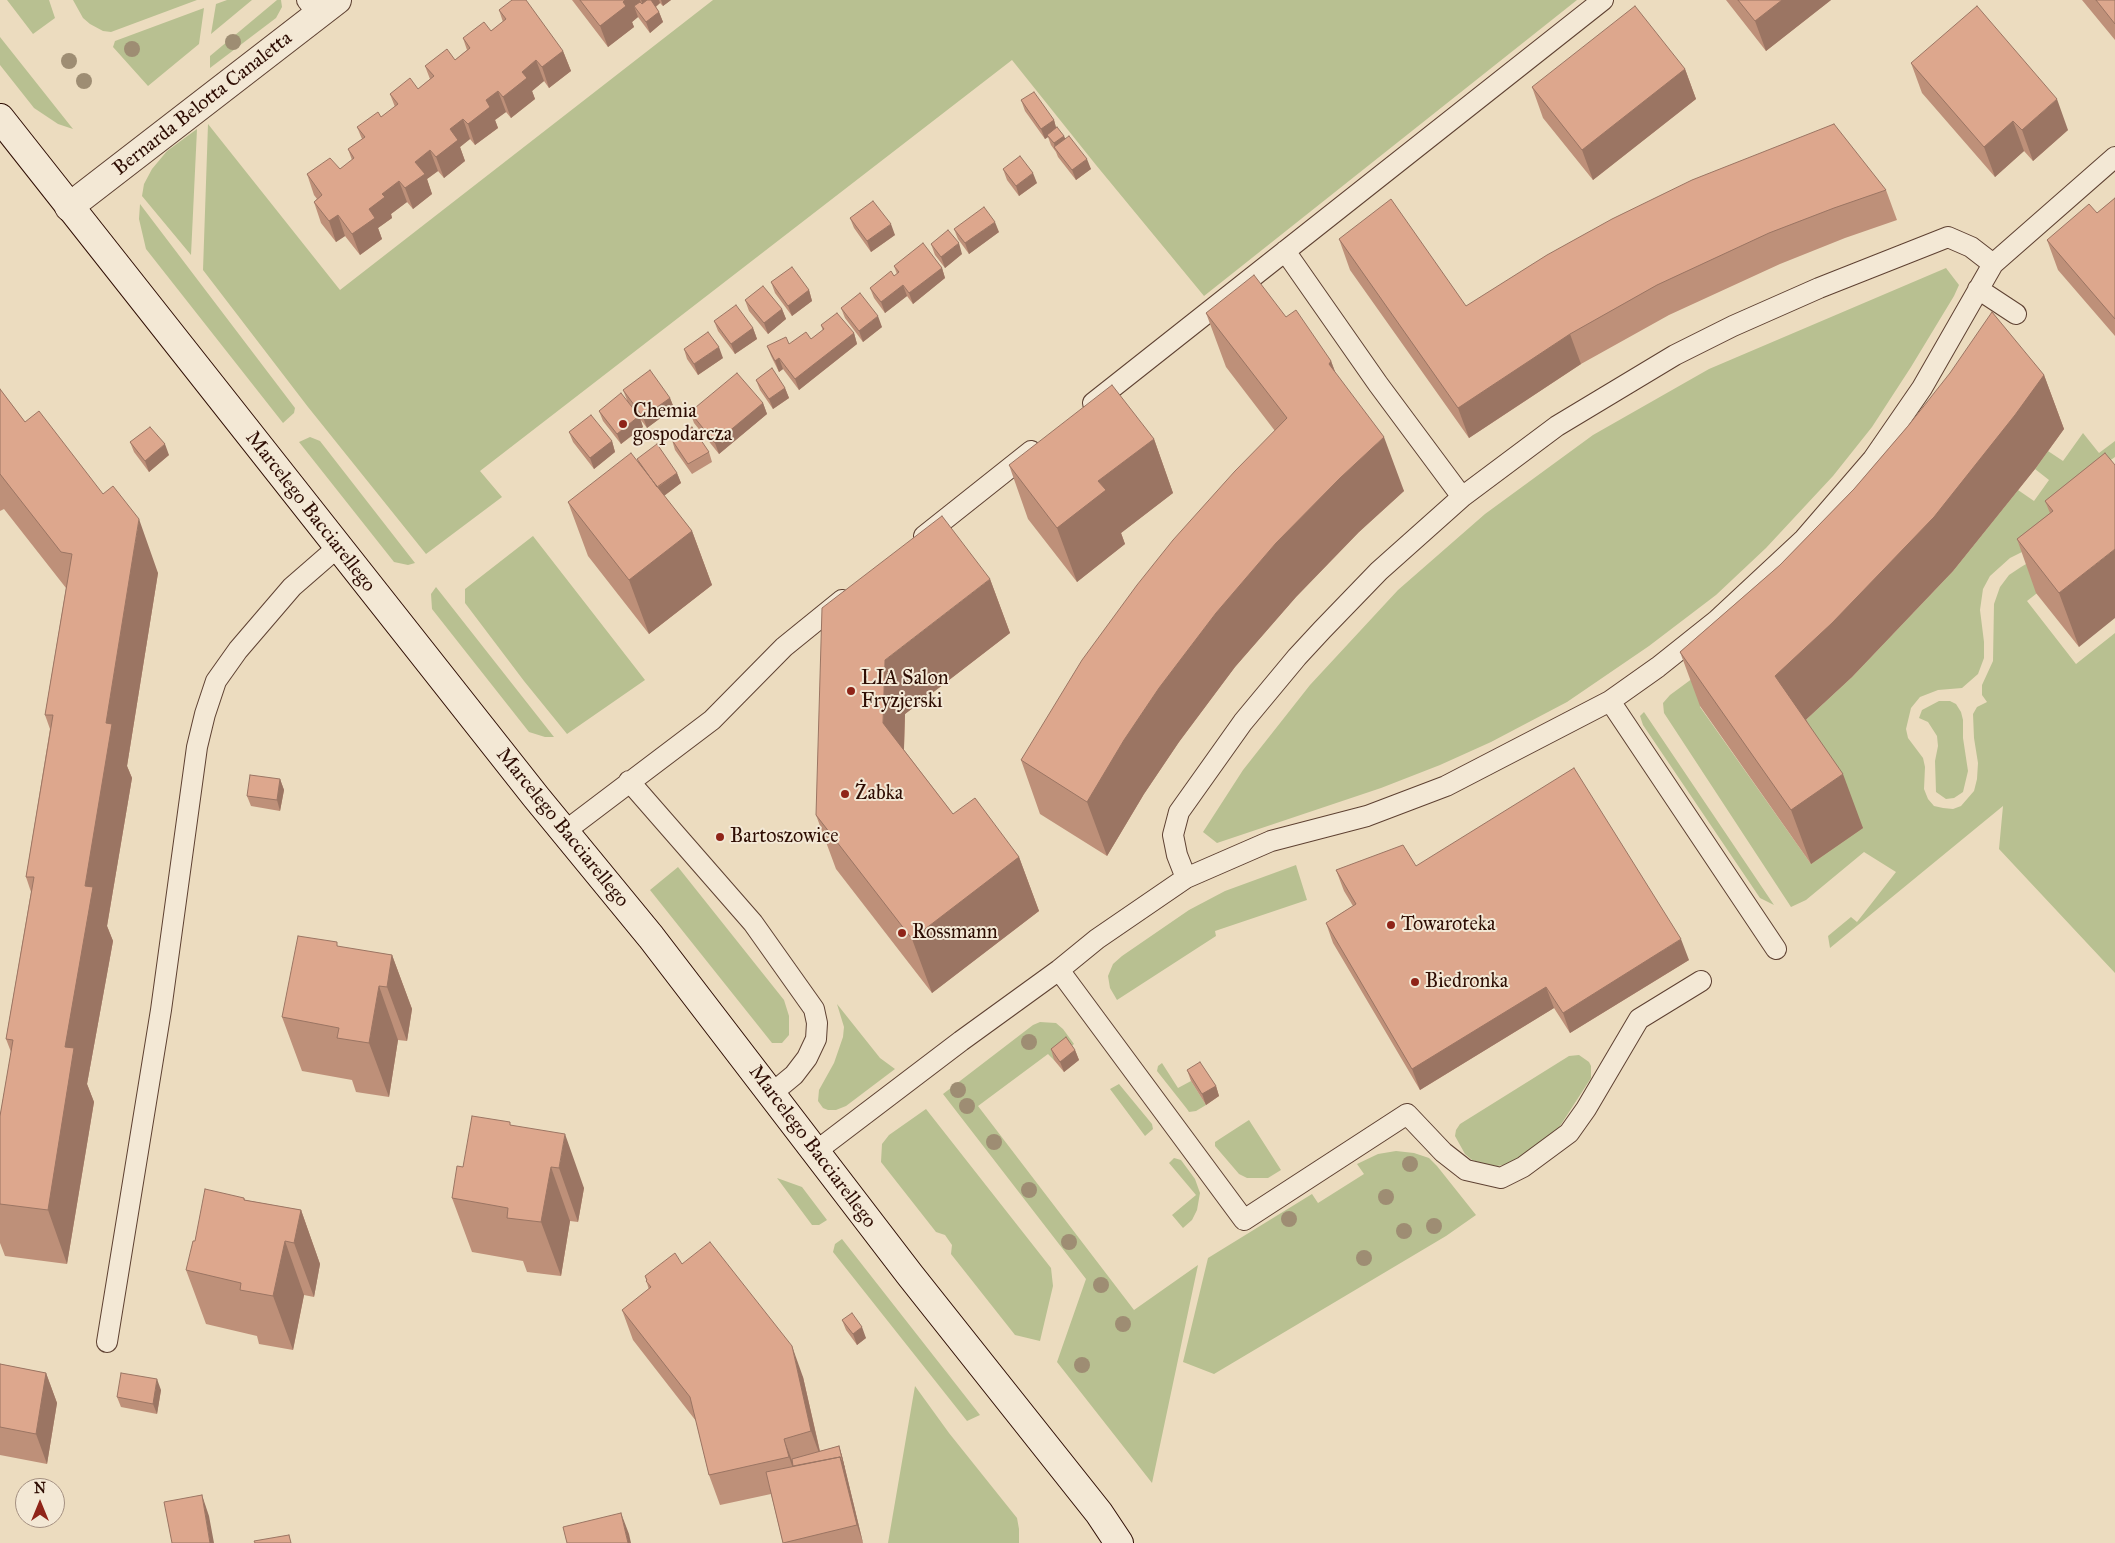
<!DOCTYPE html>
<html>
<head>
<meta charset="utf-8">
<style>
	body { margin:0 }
	#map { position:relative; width:2115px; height:1543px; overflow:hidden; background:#ecdcbf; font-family:"IM FELL Great Primer",serif }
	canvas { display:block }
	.north { position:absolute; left:15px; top:1478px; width:50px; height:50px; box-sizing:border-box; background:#f3e8d5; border:1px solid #a49081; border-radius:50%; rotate:0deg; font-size:14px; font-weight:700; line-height:20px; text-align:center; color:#2e0d03 }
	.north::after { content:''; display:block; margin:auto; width:18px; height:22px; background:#8f2418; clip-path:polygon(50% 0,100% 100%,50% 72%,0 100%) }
</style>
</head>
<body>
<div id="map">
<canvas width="2115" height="1543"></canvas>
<div class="north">N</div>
</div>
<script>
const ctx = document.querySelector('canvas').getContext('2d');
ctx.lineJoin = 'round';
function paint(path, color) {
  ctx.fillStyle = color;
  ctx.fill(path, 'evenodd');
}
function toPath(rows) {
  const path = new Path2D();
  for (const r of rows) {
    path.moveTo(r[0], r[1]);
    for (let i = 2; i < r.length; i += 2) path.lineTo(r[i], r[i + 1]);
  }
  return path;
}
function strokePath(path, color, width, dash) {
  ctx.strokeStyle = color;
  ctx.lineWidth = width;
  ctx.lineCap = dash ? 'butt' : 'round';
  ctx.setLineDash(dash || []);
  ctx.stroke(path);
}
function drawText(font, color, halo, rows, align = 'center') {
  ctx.font = font + ' "IM FELL Great Primer",serif';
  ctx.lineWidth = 4;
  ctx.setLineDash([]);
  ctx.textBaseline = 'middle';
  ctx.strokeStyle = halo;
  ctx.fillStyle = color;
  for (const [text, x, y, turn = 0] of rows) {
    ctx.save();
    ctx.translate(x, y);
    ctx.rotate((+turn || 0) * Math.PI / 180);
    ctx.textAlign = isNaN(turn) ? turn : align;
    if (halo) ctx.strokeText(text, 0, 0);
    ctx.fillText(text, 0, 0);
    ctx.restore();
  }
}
const green = toPath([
	[7,0,49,0,55,18,33,34],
	[73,0,197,0,111,32,103,31,90,24,83,18],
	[227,0,252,0,211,34,216,4],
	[277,0,281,0,282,7,276,18,210,68,210,56],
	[713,0,1577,0,1204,296,1096,165,1012,60,480,471,502,497,426,554,308,407,203,270,208,124,340,290],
	[204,8,199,44,148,86,113,47,115,41],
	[0,37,73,129,58,124,34,108,0,65],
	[197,129,191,255,142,196,144,184,152,169,167,151],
	[140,204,295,408,294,413,283,423,146,249,139,219],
	[1946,268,1959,285,1954,296,1911,367,1872,427,1833,476,1766,548,1716,595,1649,646,1567,702,1491,742,1440,765,1381,788,1217,843,1203,832,1243,770,1310,685,1398,590,1485,514,1593,435,1709,369],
	[2083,433,2099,453,2115,441,2115,457,2105,464,2030,548,2010,558,1990,576,1983,589,1980,610,1984,642,1984,658,1978,674,1962,688,1938,690,1920,697,1911,708,1906,729,1908,738,1923,758,1925,767,1924,789,1928,799,1934,806,1943,808,1953,809,1961,806,1974,791,1977,779,1978,763,1974,738,1973,714,1977,707,1987,702,1982,695,1982,685,1993,661,1994,604,2000,587,2009,575,2021,567,2043,554,2073,565,2027,601,2076,664,2115,633,2115,973,1999,849,2003,806,1830,948,1828,936,1851,917,1857,922,1896,872,1864,852,1806,900,1791,907,1664,713,1663,703,1670,695,1708,667,1700,707,1811,864,1795,730,1852,677,1953,571,2018,490,2034,501,2049,480,2035,469,2048,451,2063,461],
	[310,437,320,441,415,563,408,565,394,562,299,442],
	[533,536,645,680,567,734,524,681,465,603,465,589],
	[436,587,554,737,545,737,529,732,432,609,431,594],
	[1939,701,1950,701,1956,704,1961,712,1963,720,1963,738,1968,771,1963,792,1954,798,1946,799,1936,792,1935,761,1938,746,1937,736,1928,722,1919,718,1922,710],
	[1644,712,1774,905,1760,898,1643,725,1640,716],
	[1296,865,1307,900,1215,931,1216,936,1117,1000,1110,988,1108,976,1113,964,1122,956,1189,910,1225,891],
	[678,867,784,1000,789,1016,789,1035,782,1043,772,1043,650,890],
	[837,1004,880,1058,895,1069,846,1106,836,1110,828,1110,823,1108,818,1101,819,1090,834,1063,843,1037,844,1027],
	[1040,1022,1056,1023,1063,1029,1074,1044,1054,1060,1048,1054,978,1106,1134,1310,1198,1265,1152,1483,1057,1362,1086,1279,943,1094,1033,1025],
	[1579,1055,1589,1062,1591,1066,1591,1078,1551,1140,1512,1164,1497,1166,1485,1164,1472,1160,1465,1154,1455,1136,1456,1130,1460,1124,1569,1056],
	[1162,1063,1178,1088,1191,1081,1206,1105,1196,1111,1189,1112,1187,1109,1157,1071,1158,1066],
	[1119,1084,1152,1124,1153,1129,1145,1136,1110,1089],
	[926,1109,1051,1268,1053,1286,1040,1341,1015,1335,951,1254,952,1245,945,1235,936,1232,881,1162,882,1144,889,1135],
	[1249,1120,1281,1170,1268,1178,1247,1178,1239,1174,1215,1146,1215,1142],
	[1396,1151,1414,1153,1429,1158,1437,1166,1476,1215,1446,1236,1214,1374,1183,1362,1208,1258,1312,1194,1318,1203,1364,1174,1357,1164,1378,1154],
	[1174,1158,1181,1160,1195,1179,1200,1193,1197,1210,1192,1220,1183,1228,1172,1215,1196,1195,1169,1163],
	[777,1178,802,1187,827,1220,819,1225,812,1225],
	[842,1239,980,1415,967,1421,833,1252,835,1244],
	[915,1386,949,1433,1017,1518,1019,1529,1019,1543,888,1543]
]);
const lane = toPath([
	[307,0,318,14],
	[1285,251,1378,384,1462,497],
	[1978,289,2016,314],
	[1093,403,1603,0],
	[924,536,1031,451],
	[1610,701,1776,949],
	[629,781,753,923,814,1009,817,1023,816,1039,807,1058,794,1075,771,1094],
	[564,832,712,720,784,647,842,600],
	[1186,878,1177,855,1173,835,1179,812,1243,722,1297,657,1322,630,1379,571,1462,497,1557,426,1675,355,1733,326,1819,288,1948,237,1971,247,1993,264],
	[1059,970,1244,1220,1407,1114,1443,1152,1466,1170,1501,1178,1523,1167,1569,1133,1586,1109,1639,1019,1701,981],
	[815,1152,961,1041,1059,970,1097,939,1186,878,1271,841,1367,816,1446,786,1610,701,1658,667,1717,620,1804,539,1873,459,1922,388,1993,264,2115,157],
	[107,1342,161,1010,197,747,205,714,216,681,238,650,292,587,338,547]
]);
const street = toPath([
	[69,207,337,0]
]);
const secondary = toPath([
	[0,118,536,797,651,937,910,1275,1099,1513,1119,1543]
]);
const trees = [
	[233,42],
	[132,49],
	[69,61],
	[84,81],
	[1029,1042],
	[958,1090],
	[967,1106],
	[994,1142],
	[1410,1164],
	[1029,1190],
	[1386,1197],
	[1289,1219],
	[1434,1226],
	[1404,1231],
	[1069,1242],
	[1364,1258],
	[1101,1285],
	[1123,1324],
	[1082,1365]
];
const wall = toPath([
	[572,0,671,0,663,6,660,3,656,7,659,12,663,22,650,33,638,17,632,22,634,27,608,47],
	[1726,0,1831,0,1766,51],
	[2082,0,2115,0,2115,40],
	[499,10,563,51,571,71,549,88,544,81,532,91,535,99,511,118,506,112,495,120,498,128,475,145,470,139,460,147,465,161,444,178,438,171,427,179,432,194,413,209,407,202,391,214,392,218,378,228,382,239,360,255,345,236,336,242,321,223,314,202,317,199,314,195,307,174,340,169,352,160,348,149,362,139,357,127,381,117,395,107,390,94,418,89,430,79,425,66,455,60,467,50,463,38,491,31,503,22],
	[1911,63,2068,130,2033,161,2024,151,1995,177,1922,93],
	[1685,69,1696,99,1593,180,1543,118,1532,87],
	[1021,100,1054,120,1056,128,1064,136,1065,138,1091,169,1076,180,1058,157,1056,152,1051,145,1048,137,1045,139,1025,111],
	[1003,169,1037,183,1019,196,1007,180],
	[1886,190,1897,220,1845,238,1780,264,1669,315,1581,364,1469,438,1350,270,1339,239,1466,306],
	[2115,198,2115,336,2058,270,2047,240,2097,213],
	[850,218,895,235,871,252,854,228],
	[954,229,999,232,969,254,958,239],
	[931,244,962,254,945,268,935,255],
	[894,266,942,268,945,278,913,304,907,296,885,313,874,298,870,288,894,276,897,274],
	[771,282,809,290,812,301,792,316,775,293],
	[745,300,782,309,786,319,768,334,749,311],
	[841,308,882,327,863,342,845,318],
	[1206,313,1286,317,1331,361,1336,374,1404,491,1359,532,1296,597,1235,667,1179,742,1144,794,1107,856,1040,814,1021,760,1275,431,1226,367],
	[714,321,753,328,757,339,735,354,718,331],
	[821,325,854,333,857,344,799,390,783,369,779,372,771,356,767,346,789,344,811,339,823,331],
	[684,349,723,358,698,375,687,359],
	[2044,375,2064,429,2035,469,1953,571,1852,677,1806,719,1863,828,1811,864,1700,706,1680,652,1780,565,1854,489,1908,426],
	[756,380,785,388,789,398,773,409,760,390],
	[0,389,25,422,158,573,127,766,132,778,107,926,113,941,87,1084,94,1102,67,1264,5,1256,0,1243,0,1116,11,1052,6,1039,31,892,26,877,50,729,45,715,66,588,4,509,0,511],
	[623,390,670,398,674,408,647,428,641,420,643,427,621,444,603,421,599,411,627,400],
	[763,403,767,414,719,454,694,423,690,412],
	[569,432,612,441,615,452,594,469,573,442],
	[1154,439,1173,493,1121,533,1125,544,1077,582,1028,519,1009,465],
	[672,440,709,452,712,462,692,474,675,450],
	[130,442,169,455,149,472,134,452],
	[2105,453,2079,647,2036,593,2017,539,2050,513,2045,501],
	[637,459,677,473,681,483,664,496,692,531,712,585,649,634,588,556,568,502,639,463],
	[990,579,1010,633,905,714,904,750,953,814,1019,857,1039,911,932,993,836,869,816,815],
	[280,779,284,790,280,811,251,806,247,796],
	[1416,866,1689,960,1570,1033,1554,1008,1420,1090,1333,943,1326,923,1353,906,1344,891,1336,870],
	[339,947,392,955,412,1009,407,1041,398,1040,389,1097,356,1092,352,1080,302,1071,282,1017],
	[1051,1049,1075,1050,1079,1060,1064,1072,1054,1060],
	[1187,1070,1216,1086,1219,1096,1206,1105,1191,1081],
	[511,1125,584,1188,578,1222,570,1221,561,1276,527,1272,523,1261,472,1252,452,1198,463,1167],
	[244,1198,245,1200,301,1210,320,1264,314,1297,304,1295,293,1350,259,1344,257,1336,206,1324,186,1270,195,1241],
	[682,1264,803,1377,820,1451,839,1446,842,1456,863,1543,783,1543,771,1494,720,1505,709,1475,696,1421,633,1340,622,1310,649,1290,645,1276],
	[842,1320,866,1338,857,1345,846,1330],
	[0,1364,46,1373,57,1403,47,1464,0,1455],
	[161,1390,157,1414,121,1407,117,1397]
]);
const shadedWall = toPath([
	[625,0,640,0,644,12,634,6,638,17,632,22,634,27,608,47,600,26],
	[641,0,659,0,660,3,646,14],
	[661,0,671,0,663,6],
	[1782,0,1831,0,1766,51,1755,21],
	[659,12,663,22,650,33,646,22],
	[563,51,571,71,549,88,542,67],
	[536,60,544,81,532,91,535,99,511,118,503,97,522,72],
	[1685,69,1696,99,1593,180,1582,150],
	[498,91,506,112,495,120,498,128,475,145,468,124,486,100],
	[2057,99,2068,130,2033,161,2022,130],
	[463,119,470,139,460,147,465,161,444,178,436,157,450,129],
	[1054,120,1057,131,1047,135,1048,137,1045,139,1041,129],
	[2013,121,2024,151,1995,177,1984,147],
	[1064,136,1068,146,1055,149,1054,143],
	[430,150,438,171,427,179,432,194,413,209,405,188,415,162],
	[1087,159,1091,169,1076,180,1072,170],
	[1033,173,1037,183,1019,196,1016,186],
	[399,181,407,202,391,214,392,218,378,228,382,239,360,255,352,234,369,209,382,194],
	[338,215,345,236,336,242,329,221],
	[995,222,999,232,969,254,965,243],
	[891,224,895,235,871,252,867,241],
	[959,243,962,254,945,268,941,257],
	[942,268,945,278,913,304,909,293],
	[903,285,907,296,885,313,881,302],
	[809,290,812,301,792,316,788,306],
	[782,309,786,319,768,334,764,323],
	[878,316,882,327,863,342,859,331],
	[753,328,757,339,735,354,731,344],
	[854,333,857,344,799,390,795,379],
	[1570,334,1581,364,1469,438,1458,408],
	[719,347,723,358,698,375,694,364],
	[779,358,783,369,779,372,775,361],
	[1331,361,1351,415,1329,364],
	[2044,375,2064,429,2035,469,1953,571,1852,677,1795,730,1775,676],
	[785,388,789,398,773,409,769,399],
	[670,398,674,408,647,428,643,417],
	[763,403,767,414,719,454,715,443],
	[639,416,643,427,621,444,617,434],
	[1384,437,1404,491,1359,532,1296,597,1235,667,1179,742,1144,794,1107,856,1087,802,1124,740,1159,688,1216,613,1276,543,1340,478],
	[1154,439,1173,493,1121,533,1125,544,1077,582,1057,528,1098,481],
	[612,441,615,452,594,469,590,458],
	[165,444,169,455,149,472,145,461],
	[677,473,681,483,661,498,657,488],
	[139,519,158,573,127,766,132,778,107,926,113,941,87,1084,94,1102,67,1264,48,1210,65,1047,106,723],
	[692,531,712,585,649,634,629,580],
	[2115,549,2115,618,2079,647,2059,593],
	[990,579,1010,633,905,714,903,777,883,723,885,660],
	[1843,774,1863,828,1811,864,1791,810],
	[280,779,284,790,280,811,277,800],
	[1019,857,1039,911,932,993,912,939],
	[1681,939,1689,960,1570,1033,1563,1013],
	[392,955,412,1009,407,1041,387,987],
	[379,986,398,1040,389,1097,369,1043],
	[1546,987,1554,1008,1420,1090,1412,1069],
	[1075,1050,1079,1060,1064,1072,1060,1062],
	[1216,1086,1219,1096,1206,1105,1202,1094],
	[565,1134,584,1188,578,1222,559,1168],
	[551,1167,570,1221,561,1276,541,1222],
	[301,1210,320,1264,314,1297,294,1243],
	[285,1241,304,1295,293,1350,273,1296],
	[862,1327,866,1338,857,1345,853,1334],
	[792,1346,803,1377,822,1461,811,1431],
	[46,1373,57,1403,47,1464,36,1434],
	[157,1379,161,1390,157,1414,153,1404],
	[784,1439,795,1469,796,1477,789,1457],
	[839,1446,842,1456,863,1543,857,1525,840,1457],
	[202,1495,209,1516,214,1543,210,1543],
	[621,1513,629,1534,631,1543,628,1543]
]);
const building = toPath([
	[512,0,526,0,563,51,542,67,536,60,522,72,527,78,503,97,498,91,486,100,490,107,468,124,463,119,450,129,458,140,436,157,430,150,415,162,425,174,405,188,399,181,382,194,385,197,369,209,375,218,352,234,338,215,329,221,314,202,322,195,307,174,330,158,340,169,354,158,348,149,365,137,357,127,378,112,381,117,398,104,390,94,410,78,418,89,434,76,425,66,447,49,455,60,470,48,463,38,484,22,491,31,506,19,499,10,512,0],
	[580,0,625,0,623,2,626,6,600,26,580,0],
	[647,0,651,0,659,12,646,22,634,6,640,2,642,4,647,0],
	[1738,0,1782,0,1755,21,1738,0],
	[2096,0,2115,0,2115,24,2096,0],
	[1635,6,1685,69,1582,150,1532,87,1635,6],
	[1977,6,2057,99,2022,130,2013,121,1984,147,1911,63,1977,6],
	[1034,92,1054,120,1041,129,1021,100,1034,92],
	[1834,124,1886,190,1834,208,1769,233,1657,285,1570,334,1458,408,1339,239,1391,199,1466,306,1547,255,1612,219,1692,180,1834,124],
	[1057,127,1064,136,1054,143,1047,135,1057,127],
	[1069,136,1087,159,1072,170,1054,147,1069,136],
	[1020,156,1033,173,1016,186,1003,169,1020,156],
	[2115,198,2115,319,2047,240,2089,204,2097,213,2115,198],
	[873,201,891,224,867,241,850,218,873,201],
	[984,207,995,222,965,243,954,229,984,207],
	[948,230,959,243,941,257,931,244,948,230],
	[923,243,942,268,909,293,903,285,881,302,870,288,891,271,894,276,899,272,894,266,923,243],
	[792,267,809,290,788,306,771,282,792,267],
	[1254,275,1286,317,1296,310,1331,361,1329,364,1384,437,1340,478,1276,543,1216,613,1159,688,1124,740,1087,802,1021,760,1082,660,1137,585,1173,540,1235,471,1287,418,1206,313,1254,275],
	[763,286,782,309,764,323,745,300,763,286],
	[860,293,878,316,859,331,841,308,860,293],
	[736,305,753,328,731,344,714,321,736,305],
	[1992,312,2044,375,2015,415,1934,517,1832,623,1775,676,1843,774,1791,810,1680,652,1780,565,1854,489,1908,426,1950,373,1992,312],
	[837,313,854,333,795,379,779,358,775,361,767,346,786,337,789,344,806,332,811,339,824,329,821,325,837,313],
	[708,332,719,347,694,364,684,349,708,332],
	[772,368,785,388,769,399,756,380,772,368],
	[650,370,670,398,643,417,623,390,650,370],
	[737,373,763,403,715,443,690,412,737,373],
	[1112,385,1154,439,1098,481,1106,490,1057,528,1009,465,1112,385],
	[0,389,25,422,39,411,103,494,113,486,139,519,106,723,112,724,85,886,93,887,65,1047,74,1048,48,1210,0,1204,0,1116,13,1040,6,1039,34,877,26,877,53,715,45,715,72,554,61,552,0,474,0,389],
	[621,393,639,416,617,434,599,411,621,393],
	[591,415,612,441,590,458,569,432,591,415],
	[150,427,165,444,145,461,130,442,150,427],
	[692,427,709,452,688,464,672,440,692,427],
	[657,444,677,473,657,487,637,459,657,444],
	[631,453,692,531,629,580,568,502,631,453],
	[2105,453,2115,465,2115,549,2059,593,2017,539,2053,511,2045,501,2105,453],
	[942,516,990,579,885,660,883,723,953,814,975,798,1019,857,912,939,816,815,822,608,942,516],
	[1574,768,1681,939,1563,1013,1546,987,1412,1069,1326,923,1356,904,1336,870,1403,845,1416,866,1574,768],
	[250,775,280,779,277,800,247,796,250,775],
	[298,936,337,942,337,946,392,955,387,987,379,986,369,1043,337,1038,339,1028,282,1017,298,936],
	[1066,1037,1075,1050,1060,1062,1051,1049,1066,1037],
	[1200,1062,1216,1086,1202,1094,1187,1070,1200,1062],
	[472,1116,510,1122,510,1125,565,1134,559,1168,551,1167,541,1222,507,1218,508,1208,452,1198,457,1166,463,1167,472,1116],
	[205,1189,244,1198,244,1200,301,1210,294,1243,285,1241,273,1296,240,1290,241,1283,186,1270,193,1241,195,1241,205,1189],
	[710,1242,792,1346,811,1431,784,1439,789,1457,709,1475,690,1397,622,1310,651,1287,646,1281,647,1280,645,1276,675,1253,682,1264,710,1242],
	[852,1313,862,1327,853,1334,842,1320,852,1313],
	[0,1364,46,1373,36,1434,0,1427,0,1364],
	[121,1373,157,1379,153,1404,117,1397,121,1373],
	[839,1446,844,1467,840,1457,793,1466,792,1459,839,1446],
	[840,1457,857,1525,783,1543,766,1472,840,1457],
	[202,1495,210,1543,172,1543,164,1502,202,1495],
	[621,1513,628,1543,567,1543,563,1527,621,1513],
	[289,1535,291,1543,255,1543,254,1541,289,1535]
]);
const markers = [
	[623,424,5,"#8f2418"],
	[851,691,5,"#8f2418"],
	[845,794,5,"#8f2418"],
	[720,837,5,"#8f2418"],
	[1391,925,5,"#8f2418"],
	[902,933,5,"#8f2418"],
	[1415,982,5,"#8f2418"]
];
const streetNames = [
	["Bernarda Belotta Canaletta",203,104,-38],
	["Marcelego Bacciarellego",310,512,52],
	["Marcelego Bacciarellego",562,828,51],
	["Marcelego Bacciarellego",812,1147,53]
];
const poiNames = [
	["Chemia",633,412],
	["gospodarcza",633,435],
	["LIA Salon",861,679],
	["Fryzjerski",861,702],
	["Żabka",855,794],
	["Bartoszowice",730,837],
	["Towaroteka",1401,925],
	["Rossmann",912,933],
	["Biedronka",1425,982]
];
paint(green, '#b8c091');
strokePath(lane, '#5e4132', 22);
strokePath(street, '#5e4132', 30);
strokePath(secondary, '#2e0d03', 30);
strokePath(lane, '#f3e8d5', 20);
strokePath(street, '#f3e8d5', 28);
strokePath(secondary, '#f3e8d5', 28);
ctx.fillStyle = '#9e8d73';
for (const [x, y] of trees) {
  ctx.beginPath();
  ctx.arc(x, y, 8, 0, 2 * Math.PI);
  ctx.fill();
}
paint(wall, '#be9079');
paint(shadedWall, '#9b7563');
paint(building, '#dda78d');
strokePath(building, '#9b7563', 1);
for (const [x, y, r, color] of markers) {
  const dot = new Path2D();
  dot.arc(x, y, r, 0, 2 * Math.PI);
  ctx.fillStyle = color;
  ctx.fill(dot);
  strokePath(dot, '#f3e8d5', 2);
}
drawText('20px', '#2e0d03', '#f3e8d5', streetNames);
drawText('20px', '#2e0d03', '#f3e8d5', poiNames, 'left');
</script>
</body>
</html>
